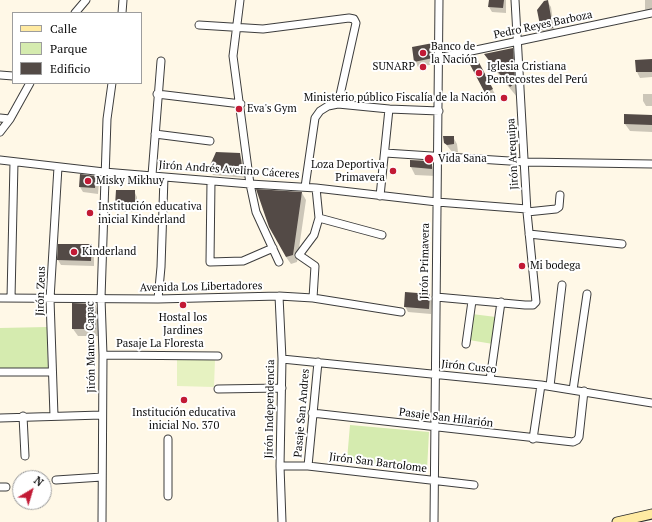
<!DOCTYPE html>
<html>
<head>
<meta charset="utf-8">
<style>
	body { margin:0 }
	#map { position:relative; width:652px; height:522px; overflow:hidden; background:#fff8e7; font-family:"PT Serif",serif }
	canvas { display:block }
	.legend { position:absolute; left:12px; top:12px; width:130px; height:72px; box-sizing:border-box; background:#fff; border:1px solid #9d9d9d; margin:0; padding:5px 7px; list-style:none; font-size:12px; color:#0a0a0a }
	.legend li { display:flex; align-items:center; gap:8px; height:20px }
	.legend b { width:20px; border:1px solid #9d9d9d }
	.north { position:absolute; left:12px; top:470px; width:40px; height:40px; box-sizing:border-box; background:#fff; border:1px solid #9d9d9d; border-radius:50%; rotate:38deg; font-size:11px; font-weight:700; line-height:16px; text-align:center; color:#0a0a0a }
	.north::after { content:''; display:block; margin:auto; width:14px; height:18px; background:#c21a35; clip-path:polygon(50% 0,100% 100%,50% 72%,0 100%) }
</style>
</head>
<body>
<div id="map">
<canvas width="652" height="522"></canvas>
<ul class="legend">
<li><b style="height:5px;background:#ffeaa2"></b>Calle</li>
<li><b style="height:11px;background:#d5ebaf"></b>Parque</li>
<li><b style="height:11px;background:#534a46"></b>Edificio</li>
</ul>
<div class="north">N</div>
</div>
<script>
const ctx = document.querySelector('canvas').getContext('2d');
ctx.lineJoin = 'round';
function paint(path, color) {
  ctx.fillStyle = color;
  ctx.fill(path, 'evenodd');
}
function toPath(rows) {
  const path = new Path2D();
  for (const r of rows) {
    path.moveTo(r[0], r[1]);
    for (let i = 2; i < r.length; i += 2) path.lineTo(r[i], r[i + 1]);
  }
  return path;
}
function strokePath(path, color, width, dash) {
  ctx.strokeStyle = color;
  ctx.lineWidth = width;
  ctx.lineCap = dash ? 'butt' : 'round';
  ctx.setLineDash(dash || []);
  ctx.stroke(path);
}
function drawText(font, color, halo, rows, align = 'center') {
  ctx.font = font + ' "PT Serif",serif';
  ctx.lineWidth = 4;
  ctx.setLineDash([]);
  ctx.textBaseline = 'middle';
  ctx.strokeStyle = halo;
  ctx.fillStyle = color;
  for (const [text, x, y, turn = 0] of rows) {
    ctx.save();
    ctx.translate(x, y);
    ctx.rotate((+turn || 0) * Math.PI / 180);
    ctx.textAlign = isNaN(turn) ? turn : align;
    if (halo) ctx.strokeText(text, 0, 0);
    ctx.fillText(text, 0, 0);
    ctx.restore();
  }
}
const green = toPath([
	[472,314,496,317,493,344,469,340],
	[47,327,48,370,0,371,0,328],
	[350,425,429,432,427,470,347,460]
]);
const pitch = toPath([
	[177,359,215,359,214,387,177,386]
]);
const shadow = toPath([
	[490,0,506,0,506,13,492,12,489,7],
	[645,0,652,0,652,15,648,16,645,9],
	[547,1,551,7,555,34,545,35,542,30],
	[433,45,436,50,435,64,418,67,415,61],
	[512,49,519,60,517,97,491,65,485,55],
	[474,56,495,94,488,98,467,58],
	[636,60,652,60,652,77,640,78,637,72],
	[643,94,652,94,652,106,646,106,643,101],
	[652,116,652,132,630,131,625,124],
	[453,137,457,144,458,152,452,152,445,143],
	[216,153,239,154,242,160,246,178,213,175,210,170],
	[411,161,431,164,436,172,436,176,415,175,411,167],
	[95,177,99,182,98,194,83,192,80,187],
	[117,191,134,191,137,197,137,212,120,212,116,206],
	[302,193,306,200,297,262,291,264,286,257],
	[91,245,94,251,94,266,61,265,58,260],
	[429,295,432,301,431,314,408,312,405,306],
	[95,305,99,312,100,336,78,336,73,329]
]);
const building = toPath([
	[489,0,504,0,503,8,488,7],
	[548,0,553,28,541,30,537,10,544,1],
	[433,43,433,58,414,62,412,47],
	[513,48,515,83,510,87,484,54],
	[475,55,493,89,485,93,466,57],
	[652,59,652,72,636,72,635,60],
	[624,114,652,115,652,125,624,124],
	[443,136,454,136,454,144,447,145,444,143],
	[216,152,240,153,243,173,208,170],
	[410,160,430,161,432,164,432,169,410,167],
	[80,174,96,176,95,188,79,187],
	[256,189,302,192,293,255,286,257,269,227],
	[116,190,135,190,135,207,115,206],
	[58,244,92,244,91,261,57,260],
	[405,292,430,294,429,309,404,307],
	[72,303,95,304,96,329,72,329]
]);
const street = toPath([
	[240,0,233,56,250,184,256,212,279,262],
	[75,13,86,0],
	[122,13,123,0],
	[199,25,263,29,349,18,354,19,356,23,338,104],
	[438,58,652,13],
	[0,75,13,76],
	[157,94,241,104],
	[0,118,10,119],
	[0,132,10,119,30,83],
	[155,134,210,141],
	[385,153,525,162,652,164],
	[0,160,104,172,250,184,316,188,437,202,527,209],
	[152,175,161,61],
	[211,181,210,262,243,261,273,248],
	[305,187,315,118,320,111,328,106,338,104,389,109,439,111],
	[380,196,389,109],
	[527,212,556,209,559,207,560,195],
	[319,218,382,235],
	[529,234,622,244],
	[279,296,282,359,280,466,282,522],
	[436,297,525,305,533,305,536,302,527,212,515,0],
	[0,298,158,299,279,296,313,298,401,312],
	[11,298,14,162],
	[313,298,315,266,299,255,314,235,319,218,316,188],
	[158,299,161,267,164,177],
	[466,344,472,301],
	[103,355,218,356],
	[282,359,541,385,652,403],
	[0,372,52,372],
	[490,380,501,302],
	[550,386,562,285],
	[218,389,282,388],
	[573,390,587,294],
	[312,413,573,442,577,440,579,437,584,391],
	[23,416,25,456],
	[54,416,50,299,58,167],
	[0,418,102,415],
	[168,439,168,496],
	[533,439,541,385],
	[280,466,308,466,474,485],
	[308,466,318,362],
	[56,480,102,477],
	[0,487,6,487],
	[102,522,103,355,101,298,107,119,112,83],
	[434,522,439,0]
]);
const secondary = toPath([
	[617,522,652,514]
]);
const markers = [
	[423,53,4,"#c21a35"],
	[423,67,4,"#c21a35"],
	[479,73,4,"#c21a35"],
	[504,98,4,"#c21a35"],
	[239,109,4,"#c21a35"],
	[429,159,5,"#c21a35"],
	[393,171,4,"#c21a35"],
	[88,181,4,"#c21a35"],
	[90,213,4,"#c21a35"],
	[74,252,4,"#c21a35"],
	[522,266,4,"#c21a35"],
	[183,305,4,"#c21a35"],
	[184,400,4,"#c21a35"]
];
const streetNames = [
	["Pedro Reyes Barboza",543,25,-12],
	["Jirón Arequipa",513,154,-93],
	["Jirón Andrés Avelino Cáceres",229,170,4],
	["Jirón Primavera",425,261,-89],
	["Avenida Los Libertadores",201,287,-1],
	["Jirón Zeus",41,291,-88],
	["Pasaje La Floresta",160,344],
	["Jirón Manco Capac",91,347,-91],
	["Jirón Cusco",469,367,6],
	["Jirón Independencia",270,409,-89],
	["Pasaje San Andres",302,413,-85],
	["Pasaje San Hilarión",446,418,7],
	["Jirón San Bartolome",378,463,7]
];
const poiNames = [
	["Banco de",431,47],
	["la Nación",431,60],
	["SUNARP",415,67,"right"],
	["Iglesia Cristiana",487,67],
	["Pentecostes del Perú",487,80],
	["Ministerio público Fiscalía de la Nación",496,98,"right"],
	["Eva's Gym",247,109],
	["Vida Sana",438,159],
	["Loza Deportiva",385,165,"right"],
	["Primavera",385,178,"right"],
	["Misky Mikhuy",96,181],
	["Institución educativa",98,207],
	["inicial Kinderland",98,220],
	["Kinderland",82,252],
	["Mi bodega",530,266],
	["Hostal los",183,318,"center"],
	["Jardines",183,331,"center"],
	["Institución educativa",184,413,"center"],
	["inicial No. 370",184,426,"center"]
];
paint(green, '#d5ebaf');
paint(pitch, '#e6f2c1');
paint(shadow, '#0003');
paint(building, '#534a46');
strokePath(street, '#3d3d3d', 9);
strokePath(secondary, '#2c2c2c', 11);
strokePath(street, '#fff', 7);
strokePath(secondary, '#ffeaa2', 9);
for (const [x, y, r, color] of markers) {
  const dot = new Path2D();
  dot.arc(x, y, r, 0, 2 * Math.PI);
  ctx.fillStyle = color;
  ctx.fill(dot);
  strokePath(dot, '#fff', 1.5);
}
drawText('11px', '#0a0a0a', '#fff', streetNames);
drawText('11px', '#0a0a0a', '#fff', poiNames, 'left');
</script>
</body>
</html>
